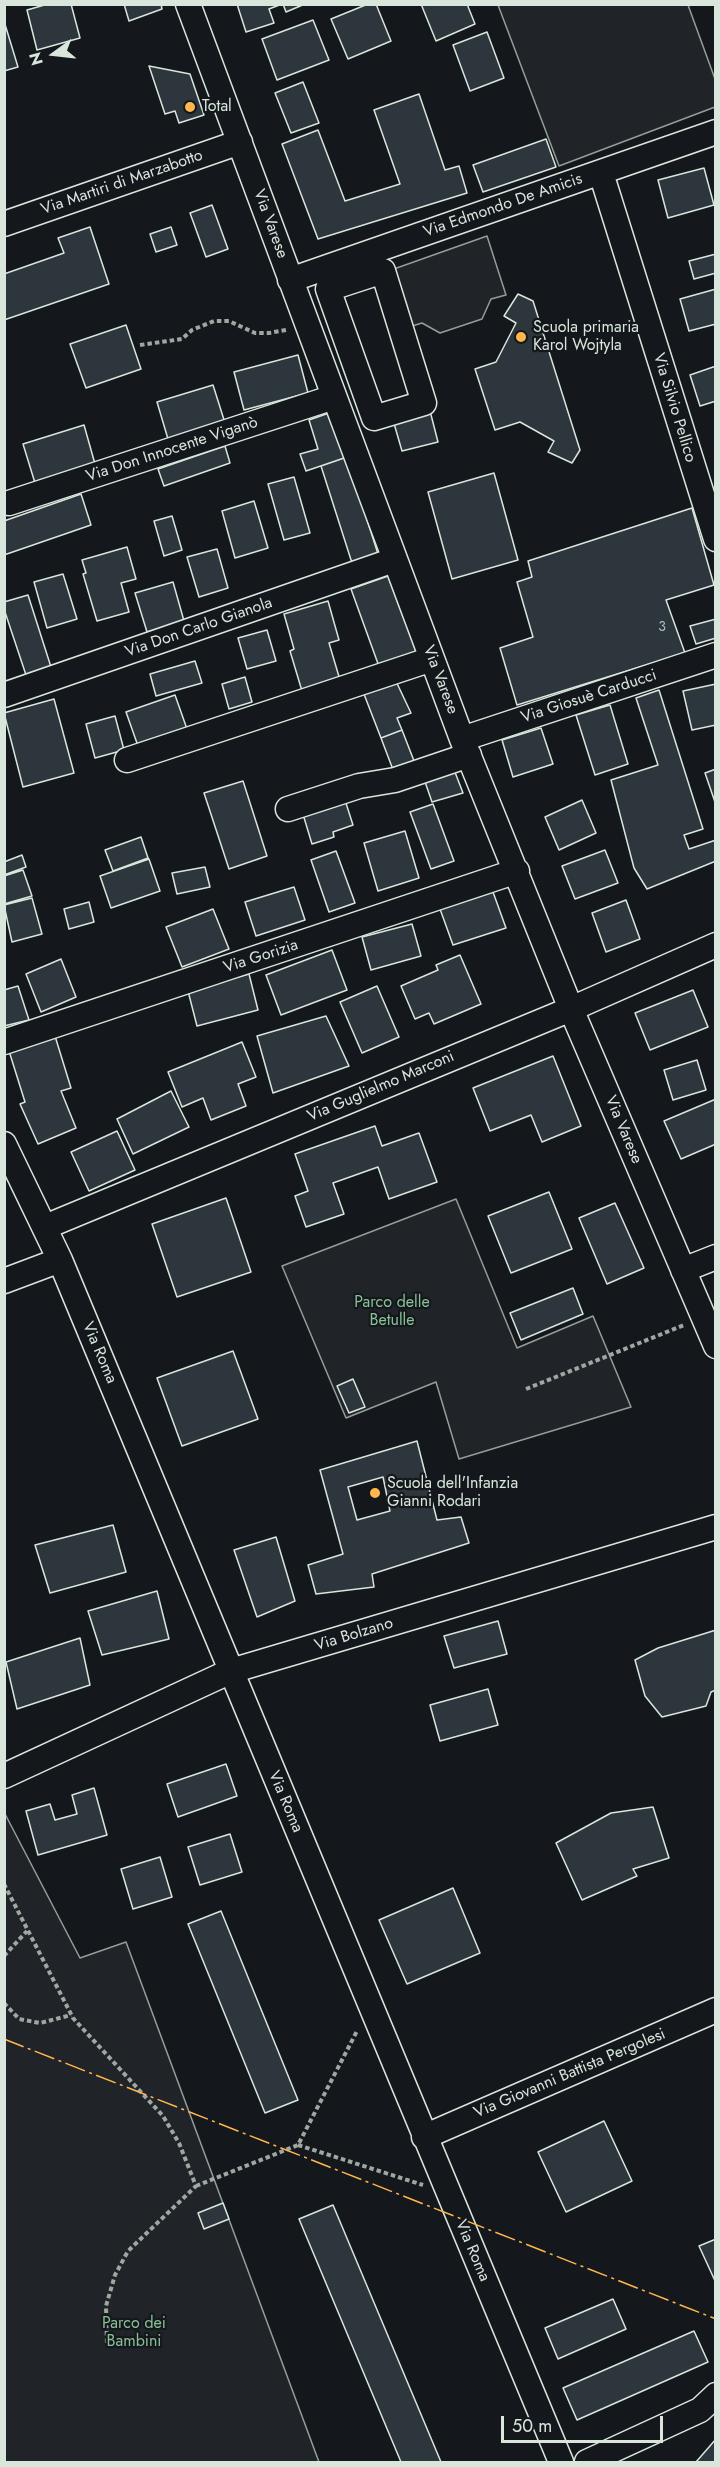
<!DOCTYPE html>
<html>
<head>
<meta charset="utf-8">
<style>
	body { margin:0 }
	#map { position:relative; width:720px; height:2467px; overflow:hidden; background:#14181c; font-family:Jost,sans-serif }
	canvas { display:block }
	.frame { position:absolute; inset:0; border:6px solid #d8e6dc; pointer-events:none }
	.north { position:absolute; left:24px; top:24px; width:60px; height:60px; -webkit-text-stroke:4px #14181c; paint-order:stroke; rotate:255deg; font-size:16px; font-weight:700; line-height:24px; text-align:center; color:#d8e6dc }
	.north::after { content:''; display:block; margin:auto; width:21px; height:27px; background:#d8e6dc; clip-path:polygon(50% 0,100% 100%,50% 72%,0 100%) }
	.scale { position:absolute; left:501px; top:2416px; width:162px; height:27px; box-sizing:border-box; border:3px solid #d8e6dc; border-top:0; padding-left:8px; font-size:18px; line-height:21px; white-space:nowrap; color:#d8e6dc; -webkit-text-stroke:4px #14181c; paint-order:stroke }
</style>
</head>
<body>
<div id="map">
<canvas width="720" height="2467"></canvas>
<div class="frame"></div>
<div class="north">N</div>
<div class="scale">50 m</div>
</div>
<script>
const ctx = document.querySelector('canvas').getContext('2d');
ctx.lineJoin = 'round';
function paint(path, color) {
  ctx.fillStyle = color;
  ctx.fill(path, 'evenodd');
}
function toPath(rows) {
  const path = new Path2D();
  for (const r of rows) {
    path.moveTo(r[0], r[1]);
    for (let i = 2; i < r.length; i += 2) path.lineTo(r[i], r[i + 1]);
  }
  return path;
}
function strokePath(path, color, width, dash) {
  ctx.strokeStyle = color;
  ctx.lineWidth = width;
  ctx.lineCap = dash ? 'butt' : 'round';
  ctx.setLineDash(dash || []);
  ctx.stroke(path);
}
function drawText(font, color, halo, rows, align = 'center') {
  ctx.font = font + ' Jost,sans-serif';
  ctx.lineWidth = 4.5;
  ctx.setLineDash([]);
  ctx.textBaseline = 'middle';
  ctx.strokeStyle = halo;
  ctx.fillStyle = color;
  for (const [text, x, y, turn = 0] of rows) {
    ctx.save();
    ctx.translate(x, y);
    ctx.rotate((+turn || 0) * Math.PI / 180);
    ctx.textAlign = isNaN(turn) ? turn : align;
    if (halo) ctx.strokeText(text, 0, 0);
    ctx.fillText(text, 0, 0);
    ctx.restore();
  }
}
const green = toPath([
	[498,5,688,5,715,79,715,107,559,166,498,5],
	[487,236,506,295,491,299,482,319,440,333,422,323,409,327,391,270,487,236],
	[456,1199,517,1348,593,1316,631,1407,459,1459,436,1382,346,1418,282,1266,456,1199],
	[4,1812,80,1958,126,1942,319,2462,5,2462,4,1812]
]);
const building = toPath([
	[48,4,71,4,80,38,37,50,27,10,48,4],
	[124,4,161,4,162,9,129,21,124,4],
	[237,4,282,4,269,9,274,23,246,32,237,4],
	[283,4,305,4,286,12,283,4],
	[368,4,376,4,391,41,348,59,331,19,368,4],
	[421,4,467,4,475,24,436,41,421,4],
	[313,20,329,60,277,80,262,39,313,20],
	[4,21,18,67,4,71,4,21],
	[487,32,504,78,470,91,453,45,487,32],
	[149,66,190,74,204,115,179,123,175,111,165,114,149,66],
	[303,82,319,123,291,133,275,93,303,82],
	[419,94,445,170,459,166,467,193,318,239,282,144,318,130,345,201,400,184,374,110,419,94],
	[546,139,556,167,483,192,473,165,546,139],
	[704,168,714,205,668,218,658,180,704,168],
	[212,205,228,249,206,257,190,213,212,205],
	[90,227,109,284,4,320,4,274,64,253,58,238,90,227],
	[171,227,177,245,156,252,150,234,171,227],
	[716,254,716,273,694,279,689,261,716,254],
	[716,289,716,324,689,331,680,299,716,289],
	[518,294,533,301,580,450,572,463,548,452,554,441,520,422,495,430,475,369,496,362,516,323,504,316,518,294],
	[126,325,141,369,86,388,70,344,126,325],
	[298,355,308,393,244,410,234,372,298,355],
	[716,366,716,401,700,406,690,375,716,366],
	[213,385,225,423,168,439,157,402,213,385],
	[429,407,438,442,402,451,393,420,429,407],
	[332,412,347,457,306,471,300,454,318,449,309,420,332,412],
	[84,425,95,464,35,483,23,444,84,425],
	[225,446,230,463,164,486,158,469,225,446],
	[347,457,378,554,352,563,321,466,347,457],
	[494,473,518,560,452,579,428,492,494,473],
	[294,477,310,533,284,540,268,484,294,477],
	[81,494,91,525,4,555,4,521,81,494],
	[254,501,268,548,235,558,222,511,254,501],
	[692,508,714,585,666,600,685,653,517,705,500,648,533,637,517,582,532,577,528,561,692,508],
	[172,516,182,550,164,556,154,521,172,516],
	[127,547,136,579,121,583,129,612,97,621,83,574,86,573,82,560,127,547],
	[217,549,228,588,199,597,187,557,217,549],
	[63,574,77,619,47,628,34,582,63,574],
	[388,576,419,659,381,672,351,589,388,576],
	[173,582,184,621,147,632,135,593,173,582],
	[28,595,51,667,26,675,4,609,4,602,28,595],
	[328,601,339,640,329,643,340,680,302,691,290,651,294,649,284,614,328,601],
	[716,619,716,638,696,644,690,626,716,619],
	[267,630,276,661,247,669,238,638,267,630],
	[195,661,202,683,156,696,150,674,195,661],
	[245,677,252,702,229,709,222,684,245,677],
	[394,677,411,713,397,718,402,730,381,738,362,689,394,677],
	[716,684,716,725,692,730,683,691,716,684],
	[659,690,703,829,684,835,689,849,716,840,716,861,647,889,634,868,611,780,658,765,636,698,659,690],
	[175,695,187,729,138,746,126,712,175,695],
	[54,699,74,773,23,787,4,713,54,699],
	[610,705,628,764,595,775,576,715,610,705],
	[115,716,124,750,95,758,86,724,115,716],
	[541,728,553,764,513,777,502,740,541,728],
	[402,730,416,766,395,775,381,738,402,730],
	[453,767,463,793,432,802,423,776,453,767],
	[716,769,716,805,705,773,716,769],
	[243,781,267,856,229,869,204,793,243,781],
	[344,797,353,825,333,832,334,837,312,844,302,811,344,797],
	[582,800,596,833,559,850,545,817,582,800],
	[433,804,454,861,431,869,410,812,433,804],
	[405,831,419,878,378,891,364,843,405,831],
	[141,837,148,858,113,871,105,850,141,837],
	[605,850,618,883,575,899,562,866,605,850],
	[336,851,355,903,329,912,311,860,336,851],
	[22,855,26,867,4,875,4,862,22,855],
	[149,859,160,891,111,908,100,876,149,859],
	[205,867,210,887,177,894,172,873,205,867],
	[23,870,32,896,4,904,4,876,23,870],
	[294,887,305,920,256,936,245,902,294,887],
	[493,892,506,928,453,945,440,909,493,892],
	[32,898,42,934,12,942,4,905,32,898],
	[626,900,640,939,606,952,592,913,626,900],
	[89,902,94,922,69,929,64,909,89,902],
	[213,909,229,949,182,967,166,927,213,909],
	[412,924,421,956,371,970,362,937,412,924],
	[332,950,347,990,281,1015,266,975,332,950],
	[460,955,481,1004,434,1024,429,1013,415,1019,401,986,438,970,436,965,460,955],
	[61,959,76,997,41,1012,26,974,61,959],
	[249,974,258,1010,197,1026,188,991,249,974],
	[18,986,29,1020,4,1026,4,990,18,986],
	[377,986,399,1037,362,1053,340,1002,377,986],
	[693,990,708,1027,650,1050,635,1013,693,990],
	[326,1016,349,1066,273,1093,257,1036,326,1016],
	[55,1036,71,1088,61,1091,76,1128,38,1144,20,1104,25,1102,9,1051,55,1036],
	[242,1042,256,1077,238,1084,246,1106,211,1120,203,1098,182,1107,168,1072,242,1042],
	[553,1056,581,1126,542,1142,531,1115,490,1131,473,1088,553,1056],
	[697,1060,706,1090,673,1100,664,1070,697,1060],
	[171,1091,189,1127,133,1154,117,1119,171,1091],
	[716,1099,716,1144,681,1159,664,1121,716,1099],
	[375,1126,382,1146,419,1133,437,1182,389,1199,378,1167,333,1183,344,1214,306,1227,295,1196,308,1191,295,1154,375,1126],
	[117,1131,135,1170,89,1191,71,1152,117,1131],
	[549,1192,572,1249,511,1273,488,1216,549,1192],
	[226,1198,251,1272,177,1297,152,1224,226,1198],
	[615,1203,644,1268,607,1284,579,1218,615,1203],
	[573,1288,583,1314,521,1340,510,1313,573,1288],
	[233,1351,258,1419,182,1446,157,1378,233,1351],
	[353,1379,365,1407,349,1413,337,1386,353,1379],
	[417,1441,437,1520,461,1517,469,1543,372,1574,374,1587,316,1594,308,1565,343,1554,320,1470,417,1441],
	[383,1477,390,1511,357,1520,348,1487,383,1477],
	[113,1525,126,1572,50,1593,35,1545,113,1525],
	[276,1537,295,1601,257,1617,234,1550,276,1537],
	[157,1591,169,1639,102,1655,88,1611,157,1591],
	[498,1621,507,1654,454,1668,444,1636,498,1621],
	[716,1630,716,1690,711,1692,706,1706,662,1717,645,1696,635,1660,658,1648,716,1630],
	[80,1638,90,1685,17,1709,6,1662,80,1638],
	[488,1689,498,1725,440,1741,430,1705,488,1689],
	[226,1764,237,1796,178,1817,167,1784,226,1764],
	[94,1788,107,1835,38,1855,26,1811,50,1804,55,1820,77,1814,72,1795,94,1788],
	[653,1807,669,1858,633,1869,637,1876,582,1900,556,1843,611,1813,653,1807],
	[230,1834,242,1872,200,1885,188,1847,230,1834],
	[160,1857,172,1897,133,1909,121,1869,160,1857],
	[453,1888,480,1953,407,1984,379,1920,453,1888],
	[221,1911,298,2100,265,2113,188,1924,221,1911],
	[604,2121,632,2181,566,2212,538,2152,604,2121],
	[223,2203,229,2219,204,2229,198,2213,223,2203],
	[333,2205,441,2462,401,2462,299,2219,333,2205],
	[716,2239,716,2283,699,2246,716,2239],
	[613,2299,626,2329,558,2359,545,2328,613,2299],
	[694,2331,708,2362,577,2420,563,2388,694,2331],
	[716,2439,716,2462,696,2462,716,2439]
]);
const path = toPath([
	[140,345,182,339,192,330,214,321,229,321,255,333,269,333,286,330],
	[526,1389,684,1325],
	[4,1884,73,2018,163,2116,179,2143,196,2186,128,2251,115,2275,106,2306,107,2345],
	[4,1956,27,1931],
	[4,2003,19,2019,40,2023,71,2015],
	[298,2145,423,2185],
	[196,2186,298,2145,357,2031]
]);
const minor = toPath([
	[188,4,462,739,571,1009,716,1346],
	[601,173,716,539],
	[4,224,240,142],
	[383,271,424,403,374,418,328,289,383,271],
	[290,280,716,132],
	[9,503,334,397],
	[4,695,394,560],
	[462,739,716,655],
	[127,760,432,659],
	[288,809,359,786,395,780,469,755],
	[4,1042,517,871],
	[4,1144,60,1260,561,2462],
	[45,1227,571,1009,716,945],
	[683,1270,716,1257],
	[4,1281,60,1260],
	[4,1776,231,1671,716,1527],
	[424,2137,716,2010],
	[587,2462,700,2410,716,2395]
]);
const power = toPath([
	[4,2039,716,2319]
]);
const markers = [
	[190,107,6,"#ffb74d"],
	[521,337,6,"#ffb74d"],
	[375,1493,6,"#ffb74d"]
];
const numberNames = [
	["3",662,628]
];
const poiNames = [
	["Total",202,107],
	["Scuola primaria",533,328],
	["Karol Wojtyla",533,346],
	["Scuola dell'Infanzia",387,1484],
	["Gianni Rodari",387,1502]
];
const streetNames = [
	["Via Martiri di Marzabotto",122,183,-19],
	["Via Edmondo De Amicis",503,206,-19],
	["Via Varese",270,224,70],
	["Via Silvio Pellico",674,408,73],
	["Via Don Innocente Viganò",172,450,-18],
	["Via Don Carlo Gianola",199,628,-19],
	["Via Varese",440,680,69],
	["Via Giosuè Carducci",589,697,-18],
	["Via Gorizia",261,957,-18],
	["Via Guglielmo Marconi",381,1087,-23],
	["Via Varese",623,1130,67],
	["Via Roma",99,1353,67],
	["Via Bolzano",354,1635,-17],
	["Via Roma",285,1802,67],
	["Via Giovanni Battista Pergolesi",570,2074,-23],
	["Via Roma",472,2251,67]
];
const parkNames = [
	["Parco delle",392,1303],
	["Betulle",392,1321],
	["Parco dei",134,2324],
	["Bambini",134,2342]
];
paint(green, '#202428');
strokePath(green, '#939e99', 1.5);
paint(building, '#2c363c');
strokePath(building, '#d8e6dc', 1.5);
strokePath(minor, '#d8e6dc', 27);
strokePath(path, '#9da8a2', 4, [4.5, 3]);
strokePath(minor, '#14181c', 24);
strokePath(power, '#ffb74d', 1.5, [21, 4.5, 3, 4.5]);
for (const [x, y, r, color] of markers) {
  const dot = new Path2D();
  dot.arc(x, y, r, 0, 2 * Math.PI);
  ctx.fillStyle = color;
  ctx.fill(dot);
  strokePath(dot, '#14181c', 2);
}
drawText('14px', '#adbab4', null, numberNames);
drawText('16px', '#d8e6dc', '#14181c', poiNames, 'left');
drawText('16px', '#d8e6dc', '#14181c', streetNames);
drawText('16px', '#8ac095', '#14181c', parkNames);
</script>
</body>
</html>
